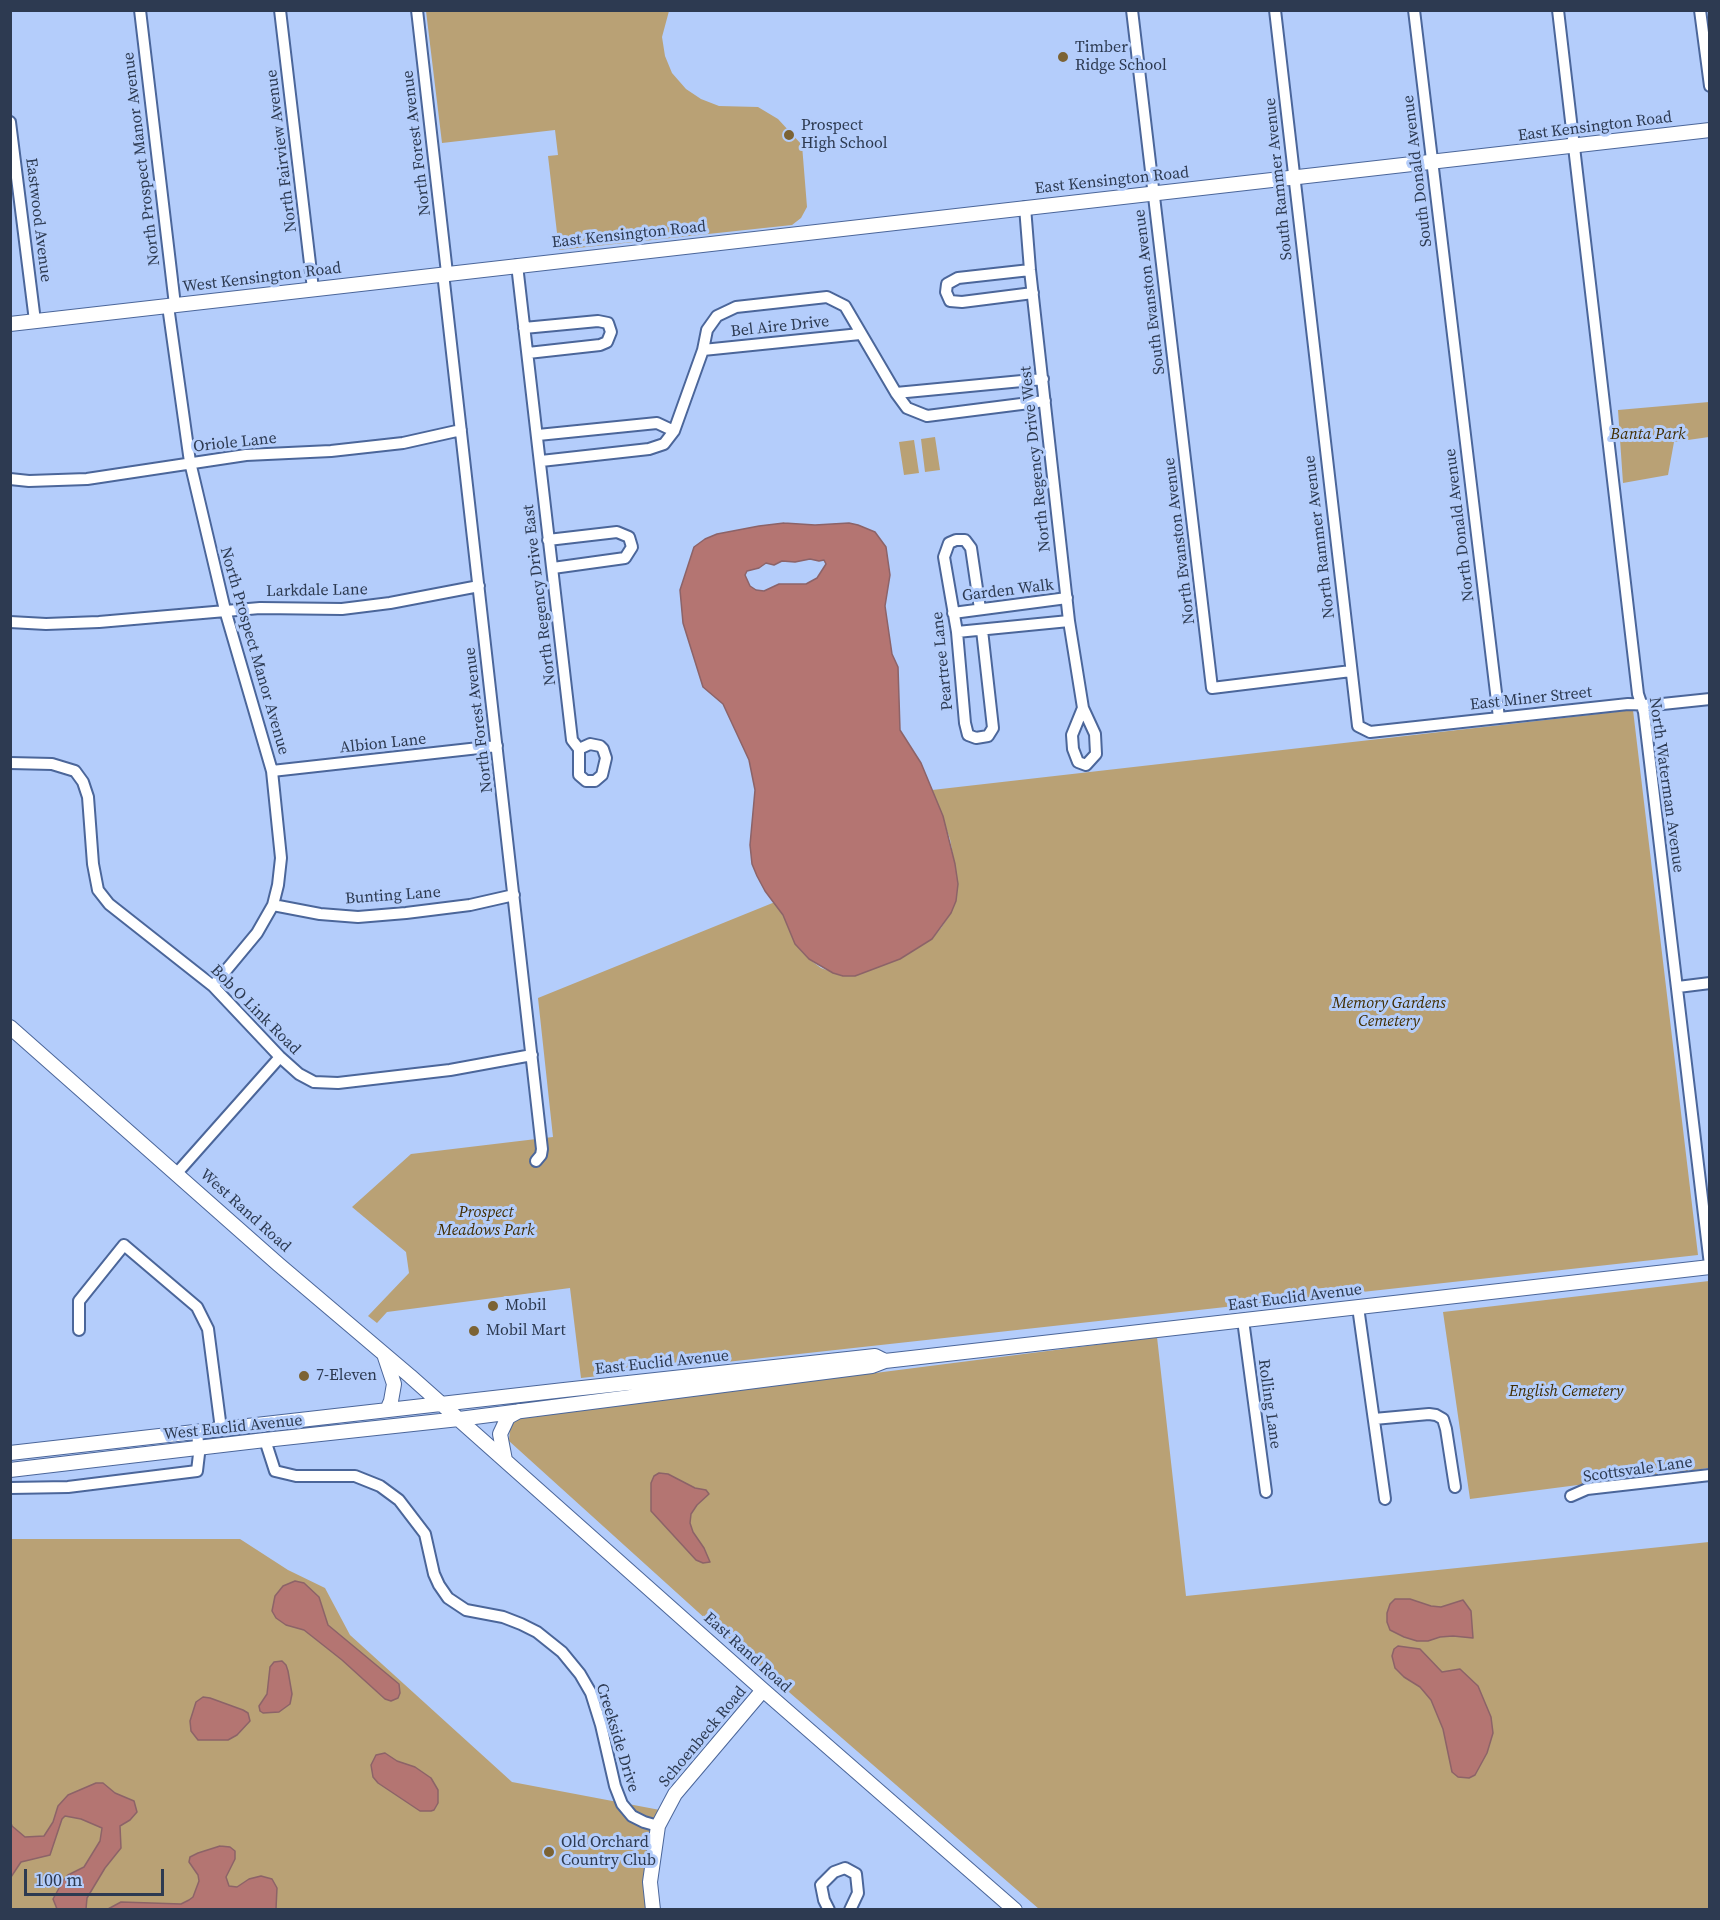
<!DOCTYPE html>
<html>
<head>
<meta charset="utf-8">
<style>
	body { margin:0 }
	#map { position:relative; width:1720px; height:1920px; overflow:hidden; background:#b4cdfb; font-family:"Source Serif 4",serif }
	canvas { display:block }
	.frame { position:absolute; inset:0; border:12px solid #2d3a51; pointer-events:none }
	.scale { position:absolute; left:24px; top:1869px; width:140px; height:27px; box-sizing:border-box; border:3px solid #2d3a51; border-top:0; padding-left:8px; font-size:18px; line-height:21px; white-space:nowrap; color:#2d3a51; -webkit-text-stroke:4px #b4cdfb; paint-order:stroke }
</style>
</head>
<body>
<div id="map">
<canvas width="1720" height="1920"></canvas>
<div class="frame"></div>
<div class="scale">100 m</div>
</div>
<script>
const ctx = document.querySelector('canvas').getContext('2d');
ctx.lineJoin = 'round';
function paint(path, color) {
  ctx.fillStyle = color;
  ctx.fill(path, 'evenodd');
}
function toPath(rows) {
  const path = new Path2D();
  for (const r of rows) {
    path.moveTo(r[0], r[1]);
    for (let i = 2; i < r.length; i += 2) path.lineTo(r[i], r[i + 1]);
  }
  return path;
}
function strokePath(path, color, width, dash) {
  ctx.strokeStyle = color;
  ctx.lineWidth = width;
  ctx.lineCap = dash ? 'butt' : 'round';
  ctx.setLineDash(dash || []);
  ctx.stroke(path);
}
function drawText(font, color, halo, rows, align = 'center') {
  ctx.font = font + ' "Source Serif 4",serif';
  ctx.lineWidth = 6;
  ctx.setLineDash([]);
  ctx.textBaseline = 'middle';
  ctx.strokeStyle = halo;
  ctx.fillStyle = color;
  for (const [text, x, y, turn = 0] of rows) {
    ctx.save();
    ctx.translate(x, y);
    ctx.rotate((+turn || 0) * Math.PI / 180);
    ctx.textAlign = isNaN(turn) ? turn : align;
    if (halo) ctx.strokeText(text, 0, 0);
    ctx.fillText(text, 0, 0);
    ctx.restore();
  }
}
const green = toPath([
	[426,11,669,11,662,37,665,56,672,73,686,89,701,99,719,106,758,107,778,119,802,145,807,207,801,218,792,225,559,250,548,156,558,155,555,130,442,143],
	[1709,402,1709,437,1674,442,1668,475,1623,483,1618,410],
	[935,437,940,470,925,472,921,439],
	[914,440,919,473,904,475,899,442],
	[1633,710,1698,1255,581,1378,570,1288,387,1312,377,1323,368,1316,409,1273,406,1252,352,1207,411,1154,553,1137,538,998,775,902,783,915,795,944,809,959,821,968,843,976,855,976,900,959,932,939,941,928,951,913,958,884,950,839,932,790],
	[1709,1281,1709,1468,1470,1499,1443,1312],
	[1157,1337,1186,1596,1709,1542,1709,1909,1039,1909,729,1640,509,1441,510,1428,515,1419],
	[10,1539,240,1539,288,1570,325,1588,350,1635,512,1782,660,1810,644,1866,646,1909,11,1909]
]);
const water = toPath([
	[784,523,815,525,849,523,858,525,875,532,886,547,890,575,885,606,892,654,898,667,900,730,921,763,943,816,955,864,958,884,956,901,951,913,932,939,900,959,855,976,843,976,833,973,809,959,795,944,783,915,765,891,757,876,752,864,750,845,755,790,749,760,723,704,703,687,683,623,680,590,694,547,705,539,717,534,759,526,784,523],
	[810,559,819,561,824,560,826,564,817,578,806,584,779,584,764,591,756,590,750,586,745,575,747,571,759,568,766,563,774,565,782,561,795,562,810,559],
	[659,1473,668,1474,695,1488,706,1490,709,1494,697,1505,691,1514,690,1523,693,1532,704,1548,710,1562,703,1563,696,1560,651,1511,651,1483,654,1476,659,1473],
	[295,1581,304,1583,319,1597,328,1625,399,1684,400,1693,398,1698,391,1701,385,1699,342,1660,304,1630,286,1625,276,1618,272,1611,275,1596,283,1586,295,1581],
	[1395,1599,1410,1599,1431,1606,1441,1607,1463,1600,1471,1611,1473,1638,1453,1636,1440,1637,1428,1641,1417,1641,1404,1637,1390,1630,1387,1622,1387,1613,1390,1604,1395,1599],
	[1398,1646,1420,1649,1442,1672,1460,1669,1478,1686,1491,1717,1493,1733,1487,1753,1475,1775,1469,1778,1458,1777,1452,1772,1443,1729,1431,1700,1420,1687,1404,1677,1395,1668,1392,1656,1394,1649,1398,1646],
	[282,1661,286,1665,288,1671,292,1694,290,1704,279,1712,263,1713,260,1711,259,1706,267,1694,270,1667,274,1662,282,1661],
	[203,1697,210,1698,243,1710,248,1713,250,1721,237,1735,228,1740,198,1740,191,1731,190,1721,196,1702,203,1697],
	[385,1753,397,1761,415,1767,431,1778,438,1790,438,1803,434,1810,431,1811,420,1811,378,1783,373,1777,371,1765,376,1755,385,1753],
	[96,1783,103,1783,115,1793,134,1801,137,1812,130,1820,120,1826,121,1848,105,1868,87,1898,86,1909,57,1909,53,1899,63,1881,68,1875,84,1867,100,1841,102,1828,81,1819,65,1816,62,1819,50,1855,21,1862,11,1877,11,1823,12,1826,25,1837,44,1836,53,1822,58,1806,68,1795,96,1783],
	[220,1846,230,1847,235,1851,235,1859,226,1877,229,1886,237,1887,249,1879,261,1876,272,1879,277,1888,276,1909,108,1909,121,1902,181,1904,189,1900,193,1897,199,1881,198,1875,189,1862,190,1857,198,1853,220,1846]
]);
const minor = toPath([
	[140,10,175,305],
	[280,10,313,289],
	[417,10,447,273],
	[1132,10,1212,688,1351,671],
	[1275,10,1358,726,1370,732,1628,704,1653,705,1710,699],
	[1414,10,1499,718],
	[1558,10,1638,694,1644,712,1710,1265],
	[1700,10,1710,86],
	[10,122,35,321],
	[1025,207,1030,270,1069,621,1083,708,1095,734,1096,754,1086,765,1078,762,1073,749,1072,735,1083,708],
	[517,265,572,740,579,749,590,744,600,746,603,749,606,758,602,775,595,781,586,781,579,775,579,749],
	[1030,270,958,278,947,284,946,292,950,301,962,302,1033,293],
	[443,273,542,1149,541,1155,536,1161],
	[168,306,190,462,225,610,272,771,281,858,278,885,273,905,257,933,213,986],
	[524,328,598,321,608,323,611,332,607,342,600,345,528,353],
	[703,350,860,334],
	[896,393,1043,379],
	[538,435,657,423,674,431],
	[541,461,649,449,664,444,674,431,703,350,707,330,717,316,736,307,827,297,845,306,896,393,907,408,927,416,1045,401],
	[10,479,29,481,87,479,246,455,331,451,403,443,461,430],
	[548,540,617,532,629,537,632,547,625,558,553,568],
	[980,609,971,548,965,540,956,540,949,543,944,557,957,632,965,723,968,735,976,738,988,736,993,728,982,630],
	[953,613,1067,598],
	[10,622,46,624,99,622,260,608,342,609,390,603,479,586],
	[957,632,1069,621],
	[10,763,52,764,75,771,83,782,88,797,93,864,98,890,109,904,213,986,280,1057,299,1074,314,1082,338,1083,450,1070,532,1055],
	[272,771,497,746],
	[273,905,320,914,358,917,406,913,470,905,514,895],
	[1678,987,1710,983],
	[177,1173,280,1057],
	[1358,1307,1385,1499],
	[1243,1320,1266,1492],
	[79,1330,79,1301,124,1245,197,1307,208,1329,221,1429],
	[1374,1419,1429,1414,1436,1415,1443,1419,1446,1429,1455,1487],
	[265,1440,275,1471,296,1476,355,1476,380,1486,399,1500,425,1534,434,1574,439,1585,448,1598,466,1610,503,1617,521,1624,537,1632,562,1652,580,1674,591,1693,601,1725,615,1786,622,1804,632,1816,644,1822,658,1826],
	[10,1488,68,1487,197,1471,199,1454,197,1432],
	[1571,1496,1587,1489,1710,1475],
	[829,1910,824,1900,821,1885,834,1872,845,1868,856,1874,858,1893,850,1910]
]);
const major = toPath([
	[10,324,1710,130],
	[10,1027,278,1264,410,1376,763,1690,1015,1910],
	[384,1354,394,1384,391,1401,387,1410],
	[10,1453,564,1390,875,1356,885,1361],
	[505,1460,500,1434,508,1417,519,1411],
	[10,1470,265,1440,459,1419,872,1366,885,1361,1710,1267],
	[653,1910,650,1882,658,1826,675,1794,763,1690]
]);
const markers = [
	[1063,57,6,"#7c6334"],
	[789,135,6,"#7c6334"],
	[493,1306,6,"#7c6334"],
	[474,1331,6,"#7c6334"],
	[304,1376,6,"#7c6334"],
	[549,1852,6,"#7c6334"]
];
const poiNames = [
	["Timber",1075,48],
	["Ridge School",1075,66],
	["Prospect",801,126],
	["High School",801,144],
	["Mobil",505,1306],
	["Mobil Mart",486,1331],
	["7-Eleven",316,1376],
	["Old Orchard",561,1843],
	["Country Club",561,1861]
];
const streetNames = [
	["East Kensington Road",1595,127,-7],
	["North Forest Avenue",417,143,-97],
	["North Fairview Avenue",282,151,-97],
	["North Prospect Manor Avenue",142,159,-97],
	["South Donald Avenue",1418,171,-97],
	["South Rammer Avenue",1279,179,-96],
	["East Kensington Road",1112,181,-6],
	["Eastwood Avenue",38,220,83],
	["East Kensington Road",629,235,-6],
	["West Kensington Road",262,278,-7],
	["South Evanston Avenue",1150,292,-97],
	["Bel Aire Drive",780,327,-6],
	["Oriole Lane",235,443,-6],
	["North Regency Drive West",1036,459,-96],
	["North Donald Avenue",1460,525,-97],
	["North Rammer Avenue",1320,537,-97],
	["North Evanston Avenue",1180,541,-97],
	["Larkdale Lane",317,591,-1],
	["Garden Walk",1008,591,-7],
	["North Regency Drive East",540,595,-97],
	["North Prospect Manor Avenue",254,651,74],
	["Peartree Lane",943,661,-96],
	["East Miner Street",1531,699,-6],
	["North Forest Avenue",479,720,-97],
	["Albion Lane",383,744,-6],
	["North Waterman Avenue",1666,785,82],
	["Bunting Lane",393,896,-4],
	["Bob O Link Road",255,1010,45],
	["West Rand Road",245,1211,42],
	["East Euclid Avenue",1295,1298,-7],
	["East Euclid Avenue",662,1363,-6],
	["Rolling Lane",1269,1404,82],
	["West Euclid Avenue",233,1428,-6],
	["Scottsvale Lane",1638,1470,-8],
	["East Rand Road",747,1653,42],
	["Schoenbeck Road",703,1737,-50],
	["Creekside Drive",617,1738,73]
];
const parkNames = [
	["Banta Park",1648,435],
	["Memory Gardens",1389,1004],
	["Cemetery",1389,1022],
	["Prospect",486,1213],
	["Meadows Park",486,1231],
	["English Cemetery",1566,1392]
];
paint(green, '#b9a175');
paint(water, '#b47572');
strokePath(water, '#8c6368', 1.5);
strokePath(minor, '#4b669a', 14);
strokePath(major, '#4b669a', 16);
strokePath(minor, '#fff', 10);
strokePath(major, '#fff', 14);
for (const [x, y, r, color] of markers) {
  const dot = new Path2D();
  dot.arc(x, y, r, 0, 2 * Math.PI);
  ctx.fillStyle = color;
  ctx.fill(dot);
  strokePath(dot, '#b4cdfb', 2);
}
drawText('16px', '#2d3a51', '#b4cdfb', poiNames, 'left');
drawText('16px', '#2d3a51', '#b4cdfb', streetNames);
drawText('italic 16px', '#412d00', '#b4cdfb', parkNames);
</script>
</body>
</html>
